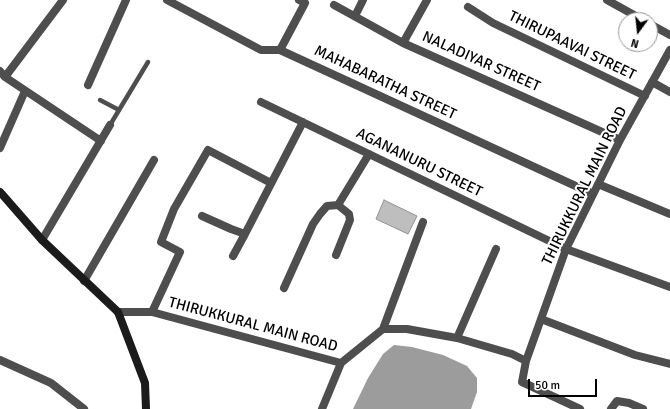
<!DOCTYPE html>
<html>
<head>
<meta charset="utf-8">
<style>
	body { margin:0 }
	#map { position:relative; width:670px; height:409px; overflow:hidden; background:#fff; font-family:Signika,sans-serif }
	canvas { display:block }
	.north { position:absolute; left:618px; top:12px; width:40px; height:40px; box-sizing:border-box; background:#fff; border:1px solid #999; border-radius:50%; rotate:195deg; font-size:11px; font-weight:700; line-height:16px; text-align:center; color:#000 }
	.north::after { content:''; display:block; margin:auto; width:14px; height:18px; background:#000; clip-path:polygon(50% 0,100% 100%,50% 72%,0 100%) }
	.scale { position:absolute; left:528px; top:379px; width:69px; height:18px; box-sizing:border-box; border:2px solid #000; border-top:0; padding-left:5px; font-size:12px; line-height:14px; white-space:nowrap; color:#000; -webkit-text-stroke:3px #fff; paint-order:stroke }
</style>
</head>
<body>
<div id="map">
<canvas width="670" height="409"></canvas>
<div class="north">N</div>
<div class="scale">50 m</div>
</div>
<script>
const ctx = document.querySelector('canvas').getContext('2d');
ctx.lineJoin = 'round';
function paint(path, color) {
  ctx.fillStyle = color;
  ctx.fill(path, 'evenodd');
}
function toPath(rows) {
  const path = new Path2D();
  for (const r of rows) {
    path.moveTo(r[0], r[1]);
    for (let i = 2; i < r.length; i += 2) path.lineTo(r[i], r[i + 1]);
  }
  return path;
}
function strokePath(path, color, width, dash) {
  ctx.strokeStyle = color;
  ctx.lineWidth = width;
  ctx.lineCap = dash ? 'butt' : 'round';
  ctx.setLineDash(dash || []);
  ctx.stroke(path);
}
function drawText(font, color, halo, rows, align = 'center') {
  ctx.font = font + ' Signika,sans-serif';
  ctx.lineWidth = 4;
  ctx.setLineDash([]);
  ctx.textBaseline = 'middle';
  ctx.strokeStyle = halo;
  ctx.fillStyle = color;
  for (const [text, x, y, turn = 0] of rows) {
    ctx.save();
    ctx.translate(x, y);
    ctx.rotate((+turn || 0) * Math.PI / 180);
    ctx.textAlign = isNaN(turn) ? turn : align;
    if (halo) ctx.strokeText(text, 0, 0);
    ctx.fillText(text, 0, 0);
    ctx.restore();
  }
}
const water = toPath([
	[394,345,412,347,443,355,467,366,477,378,477,392,471,409,353,409,368,378,383,354]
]);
const building = toPath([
	[384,200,417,216,408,234,376,219,384,200]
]);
const lane = toPath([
	[100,100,119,110],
	[110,125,148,62]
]);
const street = toPath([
	[167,0,261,50,280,50,593,194],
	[607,0,643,20],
	[334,5,403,43,620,140],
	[468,7,493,23,645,96],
	[355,16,363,0],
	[650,24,670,35],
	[403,43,427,0],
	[280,50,305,3,299,0],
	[0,71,5,77,101,141],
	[5,77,63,0],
	[652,82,670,92],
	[88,85,126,0],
	[261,102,566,249,670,287],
	[0,148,25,91],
	[598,184,670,214],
	[202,216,231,229,245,234,233,256],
	[245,234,303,122],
	[42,240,110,125],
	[336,255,350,220,349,214,338,205,369,154],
	[84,281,154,160],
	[284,288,313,224,320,214,327,206,338,205],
	[118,312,152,312,341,363,383,329,407,329,457,338,512,354,526,361,566,249,620,140,670,50],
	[152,312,180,252,161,242,174,209,208,150,271,183],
	[541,319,635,355,670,364],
	[383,329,423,222],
	[457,338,485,274,496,249],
	[0,360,51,383,84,409],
	[526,361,522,382,580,409],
	[322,409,341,363],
	[611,409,617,401,629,403,643,409]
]);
const secondary = toPath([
	[0,192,42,240,118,312,145,383,146,409]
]);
const streetNames = [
	["THIRUPAAVAI STREET",572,46,26],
	["NALADIYAR STREET",481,62,24],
	["MAHABARATHA STREET",385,83,25],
	["AGANANURU STREET",419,163,26],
	["THIRUKKURAL MAIN ROAD",585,186,-64],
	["THIRUKKURAL MAIN ROAD",253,325,15]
];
paint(water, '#9c9c9c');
paint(building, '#bebebe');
strokePath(building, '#929292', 1);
strokePath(lane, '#4e4e4e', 4.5);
strokePath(street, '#4e4e4e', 8);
strokePath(secondary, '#1b1b1b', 8);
drawText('15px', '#000', '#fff', streetNames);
</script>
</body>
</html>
